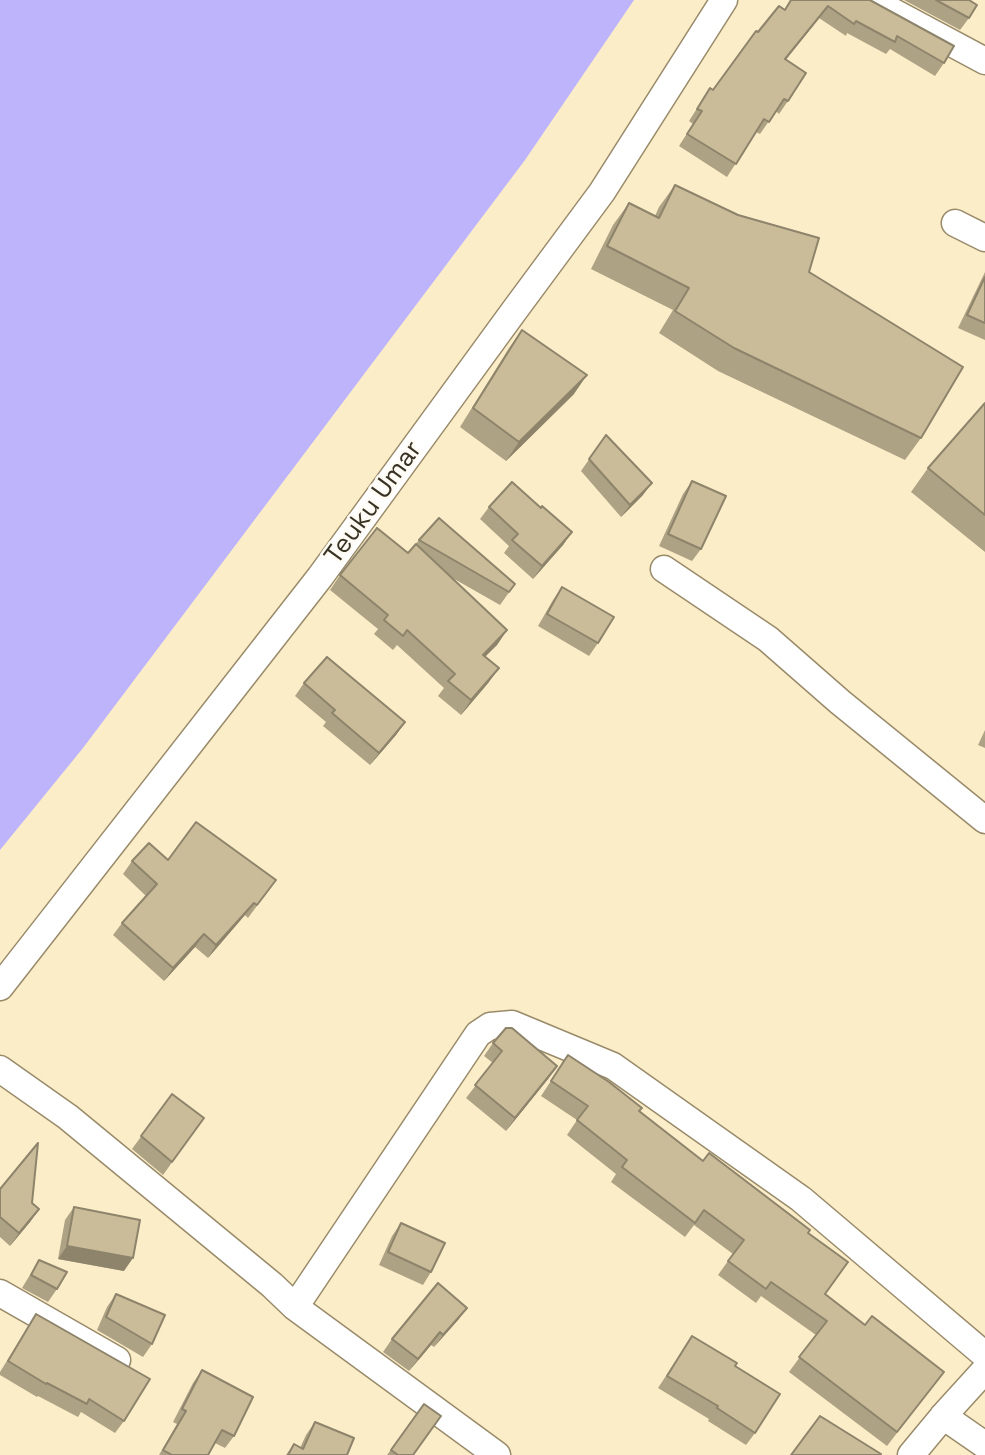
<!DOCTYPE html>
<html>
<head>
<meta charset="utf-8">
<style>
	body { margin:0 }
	canvas { display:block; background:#fcedc9 }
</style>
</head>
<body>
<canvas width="985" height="1455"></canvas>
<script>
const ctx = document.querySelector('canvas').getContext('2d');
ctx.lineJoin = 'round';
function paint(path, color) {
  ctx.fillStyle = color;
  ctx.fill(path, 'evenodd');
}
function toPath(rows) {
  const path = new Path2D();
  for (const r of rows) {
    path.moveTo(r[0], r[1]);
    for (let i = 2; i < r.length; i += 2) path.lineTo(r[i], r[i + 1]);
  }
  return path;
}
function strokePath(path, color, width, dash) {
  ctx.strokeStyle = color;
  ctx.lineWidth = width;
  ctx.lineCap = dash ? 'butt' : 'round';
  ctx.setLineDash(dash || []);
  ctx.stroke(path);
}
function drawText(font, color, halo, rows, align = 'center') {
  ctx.font = font + ' "Space Grotesk",sans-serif';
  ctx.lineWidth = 5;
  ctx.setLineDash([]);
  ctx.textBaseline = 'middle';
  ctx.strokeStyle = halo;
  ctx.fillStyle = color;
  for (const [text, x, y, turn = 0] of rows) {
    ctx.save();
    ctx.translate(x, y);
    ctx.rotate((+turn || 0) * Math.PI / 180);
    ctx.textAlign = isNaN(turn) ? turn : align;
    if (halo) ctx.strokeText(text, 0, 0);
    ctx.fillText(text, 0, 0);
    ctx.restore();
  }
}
const water = toPath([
	[0,0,634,0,525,160,83,748,0,850]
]);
const minor = toPath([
	[871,0,985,61],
	[955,223,985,238],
	[664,569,768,639,840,702,985,820],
	[0,987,320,577,514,311,602,192,724,0],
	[0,1069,68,1117,272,1285,295,1307,497,1455],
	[0,1293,117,1360],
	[295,1307,478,1034,490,1026,512,1024,613,1066,801,1199,985,1355],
	[943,1416,985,1445],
	[911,1455,945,1414,985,1370]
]);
const wall = toPath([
	[870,0,944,63,935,76,890,49,886,54,847,33,846,36,819,18,785,60,788,101,779,114,776,111,760,134,756,132,727,177,679,146,693,124,689,121,710,88,713,90,758,32,784,10],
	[904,0,969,0,969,18,960,30],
	[675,185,809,272,921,438,905,460,718,371,659,333,673,310,591,269,613,225,629,203,655,216,659,207],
	[985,272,985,340,958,328],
	[522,330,574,394,506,461,460,427,509,348],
	[985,404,985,552,911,492,928,468],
	[606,435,643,495,621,517,581,471],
	[692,481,701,549,692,561,659,546,683,494],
	[489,507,541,508,572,532,563,545,533,579,504,553,509,546,480,519],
	[419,540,515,584,500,605,449,576,507,630,497,645,485,656,489,682,461,715,438,696,444,688,397,645,393,650,374,634,378,629,330,590,340,575,408,553],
	[562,587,598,643,589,656,538,626,553,600],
	[304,683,405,722,396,735,370,765,323,726,326,722,295,696],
	[985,730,985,748,978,745],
	[168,860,276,880,248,918,245,915,208,958,195,947,164,981,113,935,122,923,146,896,123,874,132,861],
	[493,1043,557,1066,548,1079,506,1131,466,1098,493,1063,484,1056],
	[568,1055,703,1161,808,1234,825,1294,933,1386,887,1446,789,1372,816,1335,761,1296,756,1303,718,1275,733,1254,694,1225,685,1237,611,1182,616,1174,567,1135,577,1120,541,1096],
	[172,1094,204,1118,163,1175,132,1149],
	[0,1189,32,1203,39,1209,30,1222,10,1246,0,1237],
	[74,1207,124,1271,58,1259,65,1220],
	[401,1223,431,1272,423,1285,379,1265,392,1236],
	[39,1260,57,1289,48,1302,22,1288],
	[116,1294,152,1344,143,1357,97,1330,107,1307],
	[467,1308,458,1320,434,1347,431,1345,409,1371,383,1352,392,1339],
	[36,1314,124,1421,115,1433,81,1412,78,1417,38,1396,37,1397,0,1375,0,1372],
	[692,1336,735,1366,755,1433,746,1445,708,1421,709,1419,658,1388],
	[202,1370,234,1436,225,1448,215,1443,208,1455,159,1455,177,1424,173,1422,193,1383],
	[424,1404,413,1455,387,1455],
	[315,1422,347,1455,286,1455,294,1444,300,1448,306,1435]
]);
const shadedWall = toPath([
	[828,6,819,18,776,72,785,59],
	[587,375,574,394,506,461,519,442],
	[652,483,643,495,621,517,630,505],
	[572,532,563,545,533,579,542,566],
	[507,630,497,645,473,669,483,655],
	[499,668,489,682,461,715,471,700],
	[405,722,396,735,370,765,379,753],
	[254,903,245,915,208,958,216,945],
	[204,934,195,947,164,981,173,968],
	[557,1066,548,1079,506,1131,515,1118],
	[39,1209,30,1222,10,1246,19,1233],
	[67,1246,133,1258,124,1271,58,1259],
	[467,1308,458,1320,434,1347,443,1335],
	[440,1332,431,1345,409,1371,418,1359]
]);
const building = toPath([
	[791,0,870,0,954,46,944,63,897,36,895,42,856,21,854,24,828,6,785,59,806,73,788,101,784,99,769,122,764,119,736,164,687,134,702,111,697,109,710,88,713,90,756,31,758,32,779,6,785,10,791,0],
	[936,0,969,0,977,5,969,18,936,0],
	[675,185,738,215,819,238,809,272,963,367,921,438,734,348,675,311,689,288,607,246,629,203,659,218,675,185],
	[985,277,985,323,967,315,985,277],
	[522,330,587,375,519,442,473,408,522,330],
	[985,403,985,515,928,468,985,403],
	[606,435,652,483,630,505,589,459,606,435],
	[692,481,726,496,701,549,668,534,692,481],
	[512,482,541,508,542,506,572,532,542,566,512,540,518,534,489,507,512,482],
	[439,518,515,584,509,592,419,540,439,518],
	[377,528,408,553,416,544,507,630,483,655,499,668,471,700,448,681,455,674,407,630,403,636,384,620,388,615,340,575,377,528],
	[562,587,614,617,598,643,547,614,562,587],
	[327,657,405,722,379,753,332,713,335,710,304,683,327,657],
	[196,822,276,880,257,905,254,903,216,945,204,934,173,968,122,923,157,884,132,861,149,843,168,860,196,822],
	[506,1028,512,1028,557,1066,515,1118,475,1085,502,1051,493,1043,506,1028],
	[568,1055,609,1082,642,1108,639,1111,703,1161,709,1153,810,1230,808,1233,848,1262,825,1294,865,1325,872,1316,944,1372,897,1432,799,1357,827,1321,771,1282,766,1289,728,1261,744,1240,704,1210,695,1223,622,1167,627,1160,577,1120,588,1106,551,1081,568,1055],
	[172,1094,204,1118,172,1162,141,1136,172,1094],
	[38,1143,32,1203,39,1209,19,1233,0,1217,0,1189,38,1143],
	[74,1207,140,1220,133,1258,67,1246,74,1207],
	[401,1223,445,1243,431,1272,388,1252,401,1223],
	[39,1260,67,1272,57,1289,31,1275,39,1260],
	[438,1283,467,1308,443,1335,440,1332,418,1359,392,1339,438,1283],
	[116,1294,165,1315,152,1344,106,1317,116,1294],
	[36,1314,150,1379,124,1421,89,1399,87,1404,47,1383,46,1384,8,1361,36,1314],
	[692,1336,737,1363,735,1366,780,1394,755,1433,717,1408,718,1406,667,1376,692,1336],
	[202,1370,253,1397,234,1436,222,1430,208,1455,172,1455,163,1450,186,1411,182,1409,202,1370],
	[424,1404,441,1416,413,1455,398,1455,391,1450,424,1404],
	[820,1416,881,1454,880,1455,791,1455,820,1416],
	[315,1422,354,1438,347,1455,288,1455,294,1444,303,1449,315,1422]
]);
const streetNames = [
	["Teuku Umar",374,503,-54]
];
paint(water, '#bdb4fb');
strokePath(minor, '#998b6a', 29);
strokePath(minor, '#fff', 26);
paint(wall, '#aea284');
paint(shadedWall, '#8d846b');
paint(building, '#cabc99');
strokePath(building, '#8d846b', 2);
drawText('26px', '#383224', '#fefbf4', streetNames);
</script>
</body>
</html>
